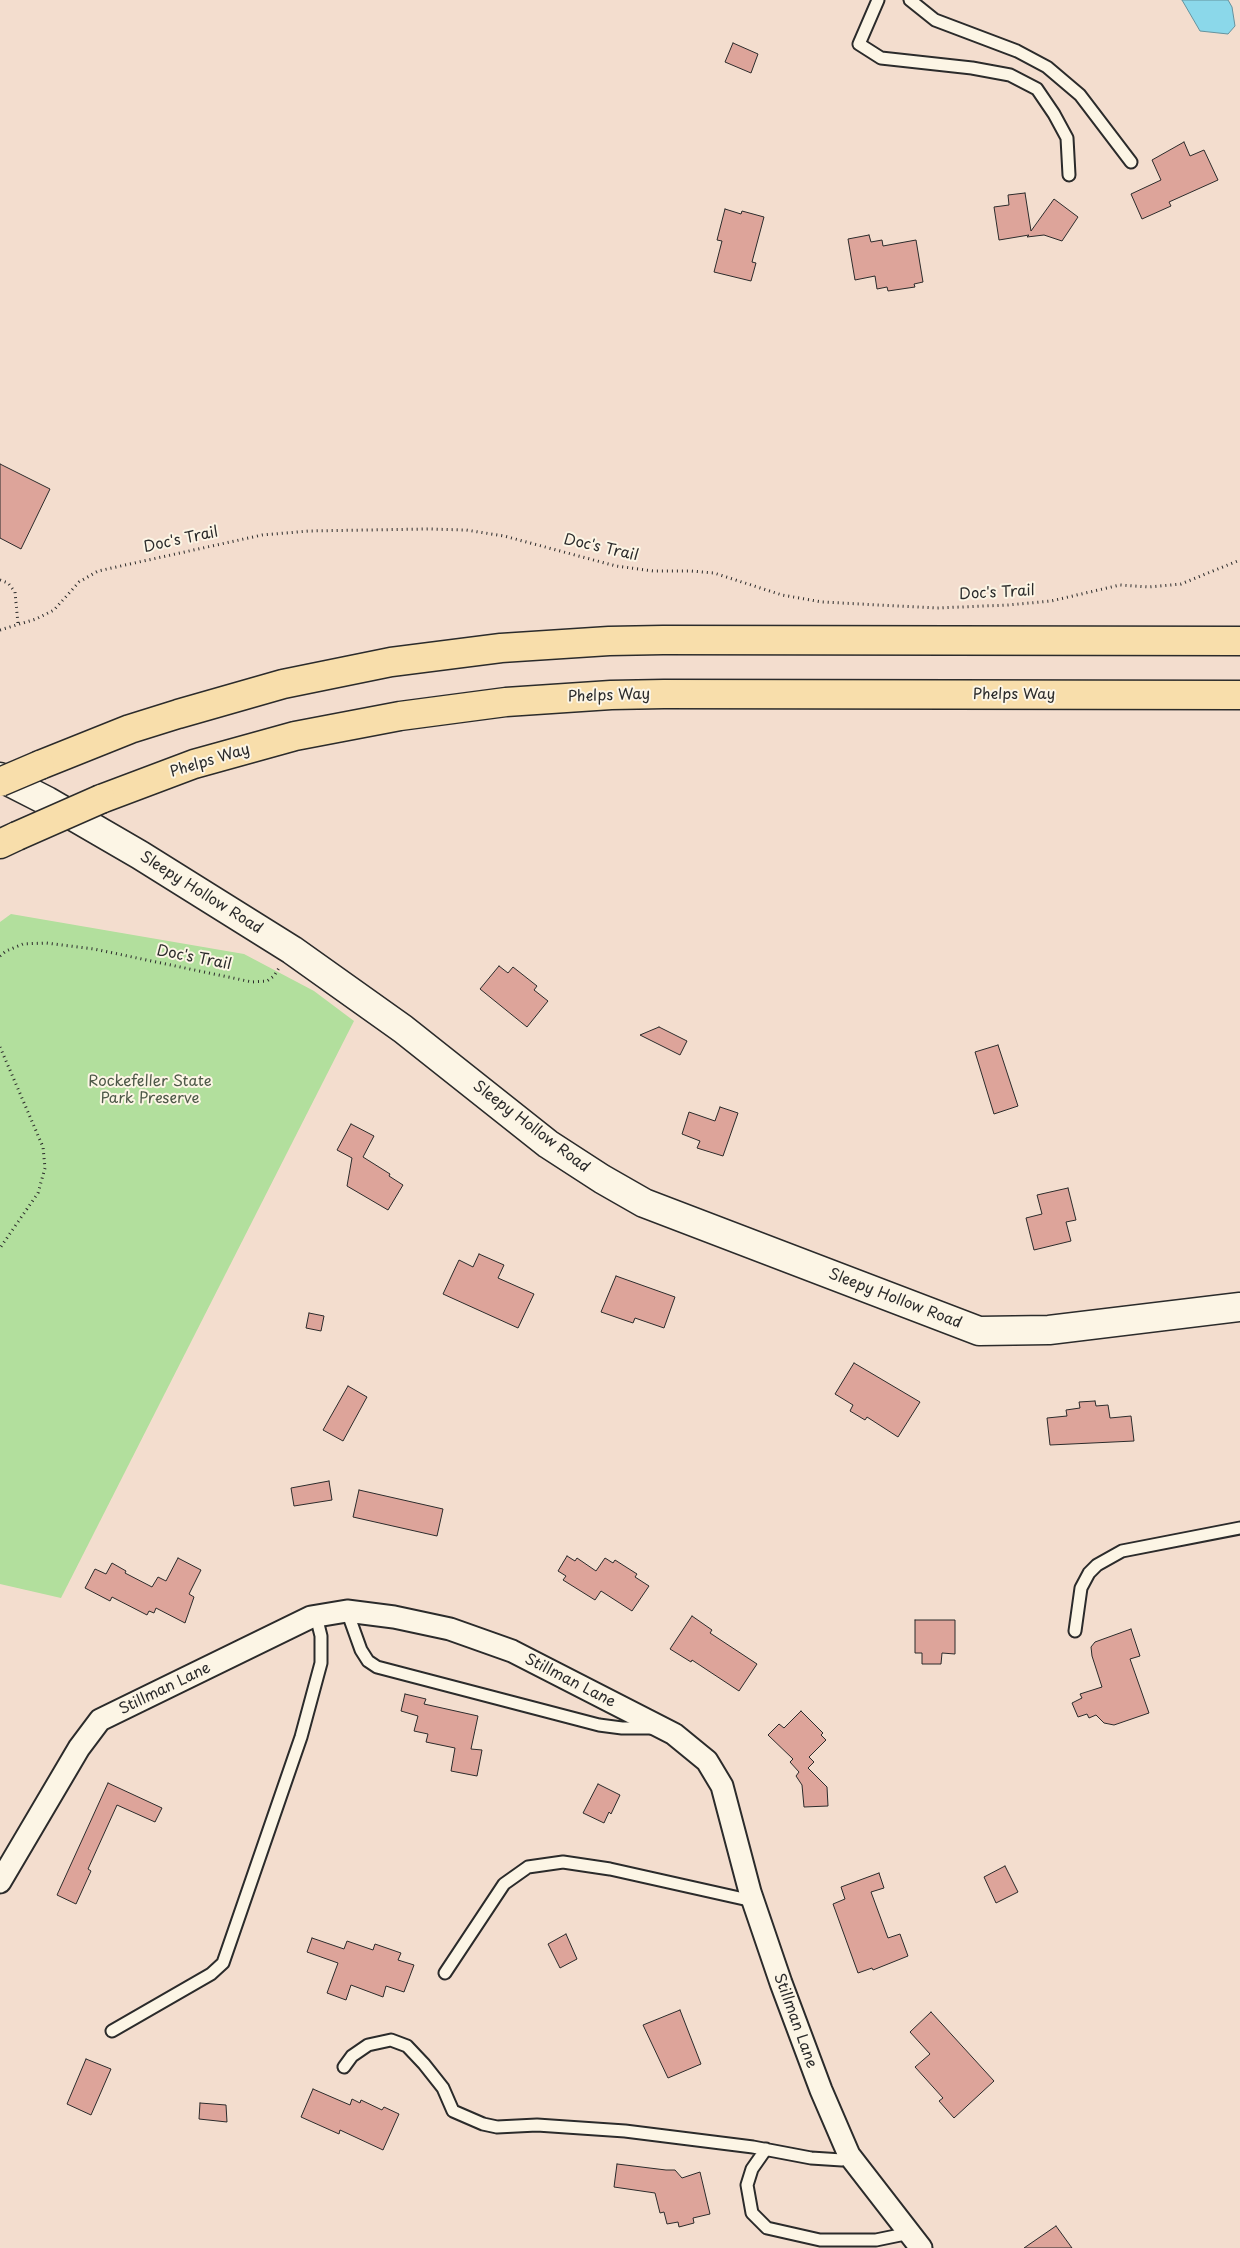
<!DOCTYPE html>
<html>
<head>
<meta charset="utf-8">
<style>
	body { margin:0 }
	canvas { display:block; background:#f3ddce }
</style>
</head>
<body>
<canvas width="1240" height="2248"></canvas>
<script>
const ctx = document.querySelector('canvas').getContext('2d');
ctx.lineJoin = 'round';
function paint(path, color) {
  ctx.fillStyle = color;
  ctx.fill(path, 'evenodd');
}
function toPath(rows) {
  const path = new Path2D();
  for (const r of rows) {
    path.moveTo(r[0], r[1]);
    for (let i = 2; i < r.length; i += 2) path.lineTo(r[i], r[i + 1]);
  }
  return path;
}
function strokePath(path, color, width, dash) {
  ctx.strokeStyle = color;
  ctx.lineWidth = width;
  ctx.lineCap = dash ? 'butt' : 'round';
  ctx.setLineDash(dash || []);
  ctx.stroke(path);
}
function drawText(font, color, halo, rows, align = 'center') {
  ctx.font = font + ' "Playpen Sans",sans-serif';
  ctx.lineWidth = 4;
  ctx.setLineDash([]);
  ctx.textBaseline = 'middle';
  ctx.strokeStyle = halo;
  ctx.fillStyle = color;
  for (const [text, x, y, turn = 0] of rows) {
    ctx.save();
    ctx.translate(x, y);
    ctx.rotate((+turn || 0) * Math.PI / 180);
    ctx.textAlign = isNaN(turn) ? turn : align;
    if (halo) ctx.strokeText(text, 0, 0);
    ctx.fillText(text, 0, 0);
    ctx.restore();
  }
}
const green = toPath([
	[11,914,244,954,314,991,354,1021,61,1598,0,1584,0,922]
]);
const water = toPath([
	[1182,0,1228,0,1232,7,1235,26,1228,34,1200,31,1182,0]
]);
const building = toPath([
	[733,43,758,54,751,73,725,62,733,43],
	[1184,142,1190,156,1204,150,1218,180,1169,202,1171,206,1142,219,1131,194,1161,180,1152,160,1184,142],
	[1025,193,1031,231,1054,199,1078,217,1062,241,1044,235,1027,237,1029,235,999,240,994,207,1009,205,1008,195,1025,193],
	[725,209,741,214,742,211,764,217,752,262,756,263,751,281,714,272,722,241,717,240,725,209],
	[869,235,871,242,882,240,883,246,916,240,923,282,914,284,915,287,888,291,887,287,877,289,875,276,855,280,848,239,869,235],
	[0,464,50,489,21,549,0,538,0,464],
	[499,966,508,973,513,967,537,986,534,990,548,1001,527,1027,480,989,499,966],
	[659,1027,687,1041,680,1055,640,1035,659,1027],
	[998,1045,1018,1106,994,1114,975,1052,998,1045],
	[720,1107,738,1113,723,1156,697,1148,700,1141,682,1134,689,1112,715,1121,720,1107],
	[351,1124,374,1136,363,1157,390,1174,389,1176,403,1185,388,1210,347,1186,352,1158,337,1150,351,1124],
	[1068,1188,1076,1220,1066,1222,1071,1241,1034,1250,1026,1218,1042,1214,1037,1195,1068,1188],
	[479,1254,504,1265,498,1278,534,1294,518,1328,443,1294,459,1260,473,1267,479,1254],
	[616,1276,675,1297,664,1328,635,1318,633,1323,601,1312,616,1276],
	[309,1313,324,1316,321,1331,306,1328,309,1313],
	[854,1363,920,1402,898,1437,867,1417,865,1420,850,1411,853,1405,835,1394,854,1363],
	[348,1386,367,1397,343,1441,323,1430,348,1386],
	[1095,1401,1096,1406,1108,1405,1110,1418,1131,1416,1134,1441,1050,1445,1047,1418,1067,1416,1066,1410,1080,1408,1079,1402,1095,1401],
	[329,1481,332,1500,294,1506,291,1488,329,1481],
	[359,1490,443,1509,437,1536,353,1517,359,1490],
	[567,1556,575,1561,577,1558,596,1571,605,1558,613,1563,615,1560,637,1574,635,1577,649,1586,632,1611,601,1591,595,1600,563,1580,566,1576,558,1571,567,1556],
	[178,1558,201,1570,189,1594,194,1597,185,1623,156,1608,154,1613,149,1611,147,1615,112,1597,110,1601,85,1588,95,1569,106,1574,112,1563,126,1571,125,1573,152,1587,158,1577,166,1581,178,1558],
	[692,1616,712,1630,710,1633,757,1664,739,1691,692,1660,691,1662,670,1649,692,1616],
	[915,1620,955,1620,955,1654,942,1653,941,1664,922,1664,922,1653,915,1653,915,1620],
	[1131,1629,1140,1656,1130,1659,1149,1713,1114,1725,1104,1723,1096,1715,1089,1718,1087,1714,1078,1717,1072,1703,1082,1698,1080,1694,1102,1687,1092,1656,1091,1647,1095,1642,1131,1629],
	[405,1694,426,1699,424,1704,478,1716,471,1749,482,1750,477,1776,451,1771,455,1748,426,1742,428,1734,414,1731,418,1716,401,1711,405,1694],
	[801,1711,823,1733,821,1735,826,1740,809,1757,814,1762,808,1768,827,1787,828,1806,804,1807,802,1785,796,1776,799,1772,790,1762,793,1759,768,1735,779,1724,784,1728,801,1711],
	[108,1783,162,1808,155,1822,117,1805,88,1869,91,1871,76,1904,57,1895,108,1783],
	[598,1784,620,1795,611,1814,609,1812,604,1823,583,1813,598,1784],
	[1005,1866,1018,1892,996,1903,984,1877,1005,1866],
	[879,1873,884,1888,871,1892,888,1938,900,1934,908,1956,873,1970,872,1968,858,1973,833,1904,845,1899,841,1887,879,1873],
	[566,1934,577,1959,560,1968,548,1944,566,1934],
	[312,1938,344,1949,347,1941,373,1950,375,1944,401,1953,398,1960,414,1965,404,1992,386,1986,383,1997,351,1985,346,2000,327,1993,338,1963,307,1952,312,1938],
	[680,2010,701,2064,668,2078,643,2025,680,2010],
	[931,2012,994,2081,954,2118,939,2101,943,2098,915,2067,930,2054,910,2032,931,2012],
	[86,2059,111,2069,91,2115,67,2104,86,2059],
	[313,2089,350,2105,352,2099,360,2103,361,2100,382,2110,384,2107,399,2114,383,2150,340,2130,339,2134,301,2117,313,2089],
	[200,2103,226,2105,227,2122,199,2119,200,2103],
	[617,2164,666,2170,675,2170,682,2178,700,2172,710,2214,693,2218,694,2223,679,2227,678,2222,667,2224,664,2212,660,2213,655,2193,614,2187,617,2164],
	[1056,2226,1072,2248,1024,2248,1056,2226]
]);
const path = toPath([
	[0,580,8,583,15,592,18,624],
	[0,630,36,619,54,610,79,582,98,571,262,535,309,531,428,529,466,530,504,536,616,566,653,571,691,571,714,573,782,595,822,602,937,608,1008,605,1051,601,1120,585,1149,587,1181,584,1240,560],
	[0,956,6,951,23,944,46,943,94,949,252,982,267,981,274,976,279,968],
	[0,1047,43,1147,45,1168,38,1193,0,1248]
]);
const service = toPath([
	[878,0,859,44,881,58,972,68,1010,75,1037,89,1054,114,1067,138,1069,175],
	[910,0,935,20,1017,51,1047,67,1080,95,1131,162],
	[347,1611,361,1650,368,1661,377,1667,599,1725,622,1728,656,1728],
	[1075,1631,1081,1588,1089,1573,1097,1565,1122,1551,1240,1528],
	[445,1973,504,1884,528,1867,563,1862,610,1869,753,1901],
	[112,2031,211,1974,223,1963,301,1737,321,1663,321,1636,316,1616],
	[344,2067,352,2056,368,2045,391,2040,407,2046,424,2064,443,2088,453,2111,483,2124,497,2127,537,2125,625,2131,753,2147,811,2158,842,2160,851,2158],
	[766,2149,752,2169,747,2185,752,2213,767,2228,820,2240,876,2240,910,2233]
]);
const minor = toPath([
	[0,1882,79,1748,100,1720,311,1617,347,1611,394,1617,450,1629,512,1651,674,1734,707,1761,722,1786,750,1892,781,1983,821,2090,849,2155,921,2248]
]);
const tertiary = toPath([
	[0,777,47,801,140,855,292,950,403,1029,548,1144,602,1179,644,1203,979,1331,1049,1330,1240,1307]
]);
const primary = toPath([
	[40,765,130,729,178,714,283,684,391,662,501,648,609,641,663,640,1240,641],
	[101,799,194,764,295,736,400,716,506,702,611,695,664,694,1240,695],
	[0,844,17,836]
]);
const primaryBridge = toPath([
	[0,782,40,765],
	[17,836,101,799]
]);
const streetNames = [
	["Doc's Trail",181,540,-12],
	["Doc's Trail",601,548,13],
	["Doc's Trail",997,593,-3],
	["Phelps Way",1014,695],
	["Phelps Way",609,696,-2],
	["Phelps Way",210,761,-17],
	["Sleepy Hollow Road",201,893,32],
	["Doc's Trail",194,958,11],
	["Sleepy Hollow Road",531,1127,37],
	["Sleepy Hollow Road",895,1299,21],
	["Stillman Lane",570,1681,27],
	["Stillman Lane",165,1689,-26],
	["Stillman Lane",795,2021,70]
];
const parkNames = [
	["Rockefeller State",150,1082],
	["Park Preserve",150,1099]
];
paint(green, '#b2df9d');
paint(water, '#8bd8ea');
strokePath(water, '#65939e', 1);
paint(building, '#dda49a');
strokePath(building, '#2b2b2b', 1);
strokePath(service, '#2b2b2b', 15);
strokePath(minor, '#2b2b2b', 25);
strokePath(tertiary, '#2b2b2b', 31);
strokePath(primary, '#2b2b2b', 31);
strokePath(path, '#2b2b2b', 3, [1, 4]);
strokePath(service, '#fcf5e5', 11);
strokePath(minor, '#fcf5e5', 21);
strokePath(tertiary, '#fcf5e5', 28);
strokePath(primary, '#f8deab', 28);
strokePath(primaryBridge, '#2b2b2b', 31, []);
strokePath(primaryBridge, '#f8deab', 28);
drawText('15px', '#2b2b2b', '#fcf5e5', streetNames);
drawText('15px', '#4d5848', '#fcf5e5', parkNames);
</script>
</body>
</html>
